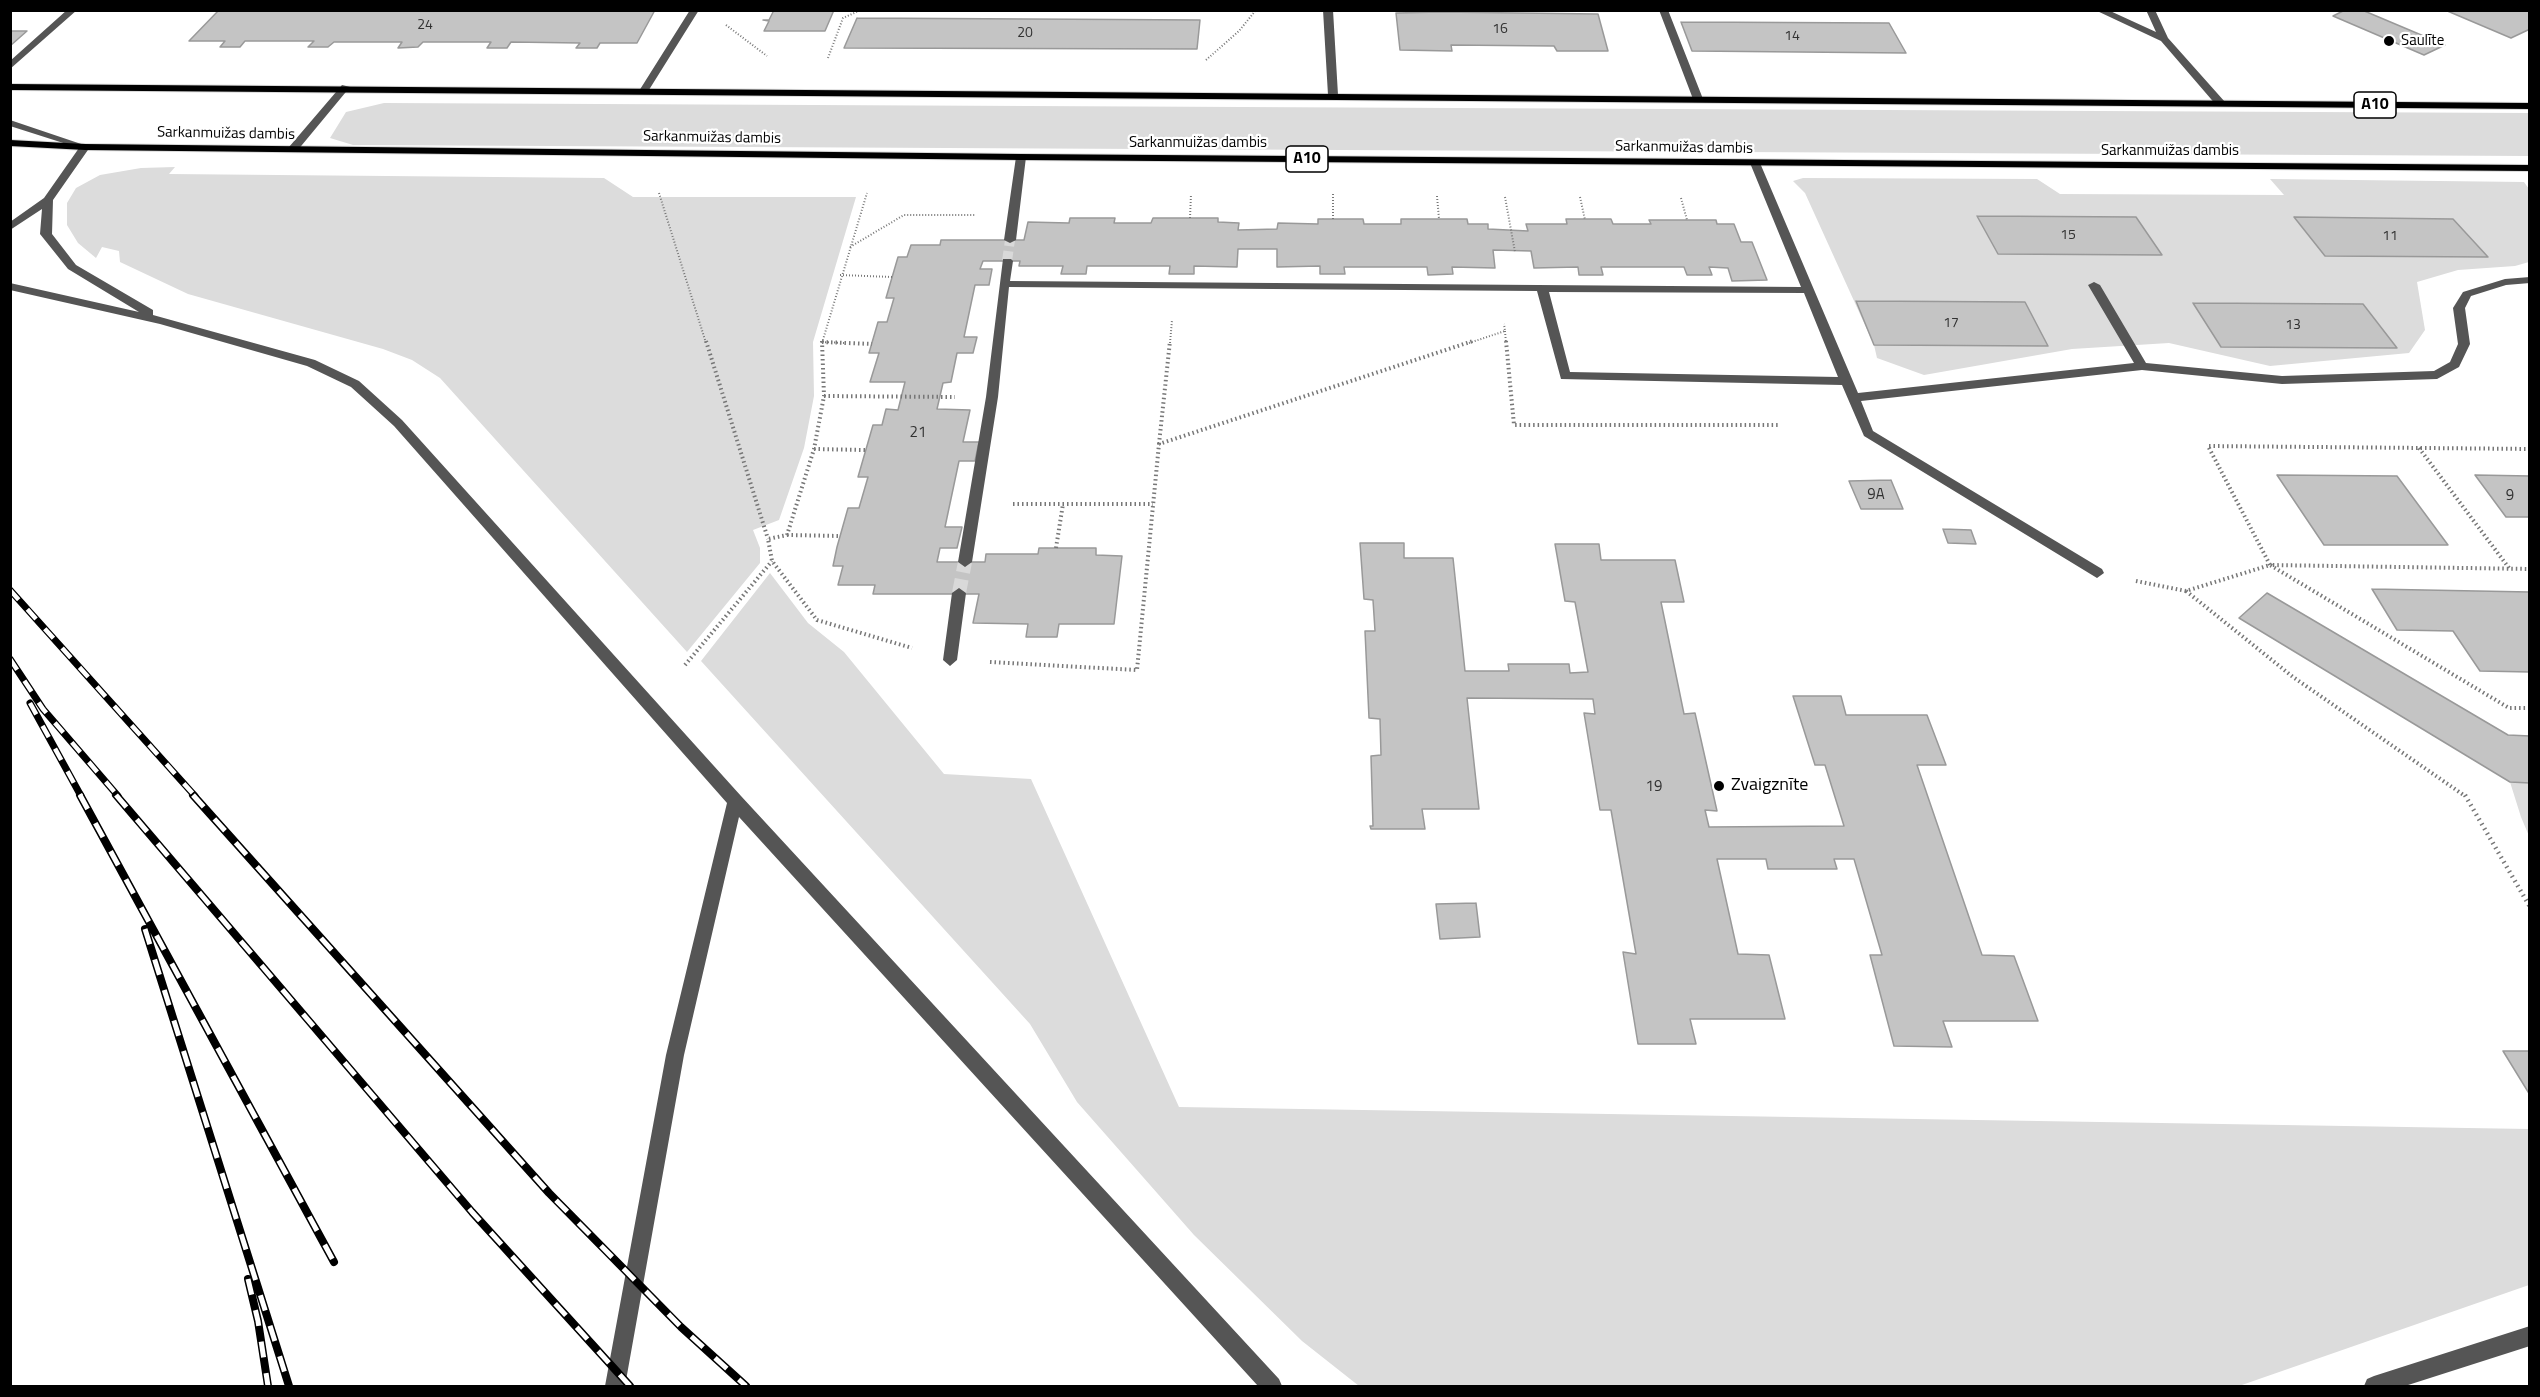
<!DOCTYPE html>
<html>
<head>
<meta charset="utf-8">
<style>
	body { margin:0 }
	#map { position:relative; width:2540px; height:1397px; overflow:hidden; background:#fff; font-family:"Titillium Web",sans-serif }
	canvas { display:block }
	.frame { position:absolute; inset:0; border:12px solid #000; pointer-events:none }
</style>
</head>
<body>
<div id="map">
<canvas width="2540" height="1397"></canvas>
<div class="frame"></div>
</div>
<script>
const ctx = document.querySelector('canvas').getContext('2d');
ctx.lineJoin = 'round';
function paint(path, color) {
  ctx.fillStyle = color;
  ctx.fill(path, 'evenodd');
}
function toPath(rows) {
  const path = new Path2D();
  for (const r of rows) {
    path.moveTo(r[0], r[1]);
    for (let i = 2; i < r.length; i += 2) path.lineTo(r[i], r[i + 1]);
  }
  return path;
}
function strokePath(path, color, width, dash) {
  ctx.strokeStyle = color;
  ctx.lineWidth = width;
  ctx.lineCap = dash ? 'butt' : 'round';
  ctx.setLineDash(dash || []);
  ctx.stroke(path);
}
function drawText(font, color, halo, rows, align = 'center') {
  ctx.font = font + ' "Titillium Web",sans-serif';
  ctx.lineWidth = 4.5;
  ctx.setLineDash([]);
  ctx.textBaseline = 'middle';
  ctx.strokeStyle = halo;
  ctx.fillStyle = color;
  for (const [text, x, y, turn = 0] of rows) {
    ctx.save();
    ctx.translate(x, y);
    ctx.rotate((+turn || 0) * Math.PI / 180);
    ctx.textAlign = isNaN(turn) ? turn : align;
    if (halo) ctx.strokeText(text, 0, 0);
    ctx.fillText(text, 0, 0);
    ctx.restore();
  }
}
const green = toPath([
	[384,103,2529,113,2530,156,353,145,330,138,346,112],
	[175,167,169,174,604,178,633,197,856,197,813,342,814,396,804,448,779,520,753,530,760,548,760,563,687,652,440,378,412,360,383,349,188,294,120,262,119,251,102,247,96,258,78,243,67,225,67,203,76,188,100,175,141,168],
	[1803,178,2037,179,2060,194,2284,195,2270,179,2524,182,2529,189,2529,262,2515,266,2458,270,2417,282,2425,330,2409,353,2270,366,2169,343,2072,349,1924,375,1877,358,1874,345,1805,193,1793,181],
	[770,573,808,623,844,652,944,774,1031,779,1179,1107,2529,1129,2529,1285,2239,1386,1359,1386,1302,1341,1194,1235,1077,1102,1030,1024,701,661],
	[2510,782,2529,783,2529,836,2521,817]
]);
const building = toPath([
	[219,10,655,10,637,43,600,43,597,48,576,48,580,43,511,42,507,48,487,48,491,42,423,42,418,47,398,48,402,42,334,42,328,47,308,47,314,41,245,41,240,47,220,47,225,41,189,41,219,10],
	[774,10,834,10,825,31,764,31,769,21,763,20,769,20,774,10],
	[2345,10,2362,10,2445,45,2424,55,2333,16,2345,10],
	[2445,10,2530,10,2530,29,2511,38,2445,10],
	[1440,12,1598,14,1608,51,1557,51,1554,46,1451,45,1452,51,1400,50,1396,13,1440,12],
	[857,18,1200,20,1197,49,844,48,857,18],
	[1681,22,1889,23,1906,53,1692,51,1681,22],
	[10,31,27,31,10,46,10,31],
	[1977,216,2136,217,2162,255,1998,254,1977,216],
	[2294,217,2453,219,2488,257,2325,256,2294,217],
	[1070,218,1115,218,1114,223,1151,223,1153,218,1218,218,1218,222,1239,223,1238,230,1277,229,1278,223,1318,224,1318,219,1363,219,1364,224,1401,224,1401,219,1467,219,1468,224,1488,224,1488,229,1528,231,1526,224,1567,224,1566,219,1611,219,1613,224,1651,224,1649,220,1716,220,1717,224,1734,224,1741,242,1752,242,1767,280,1732,281,1728,268,1709,267,1712,275,1687,275,1684,267,1601,267,1603,275,1579,275,1578,267,1534,268,1531,251,1493,250,1495,268,1452,267,1453,274,1428,275,1427,267,1344,267,1345,274,1320,274,1320,266,1277,267,1277,249,1238,249,1237,267,1194,266,1194,274,1169,274,1170,266,1087,266,1086,274,1061,274,1063,266,1019,266,1020,261,983,261,980,269,992,269,989,285,975,285,964,337,977,337,973,353,957,353,951,382,943,383,937,409,970,410,963,442,979,442,975,461,959,461,945,527,962,527,957,548,940,548,937,562,985,562,986,554,1038,554,1039,548,1096,548,1096,555,1122,556,1114,624,1059,624,1057,637,1026,637,1028,624,973,623,979,594,873,594,875,585,838,585,843,566,833,566,837,547,848,508,859,508,868,477,858,477,873,425,882,425,886,409,898,410,905,382,870,382,879,353,869,353,878,322,887,322,894,298,886,298,898,257,907,257,911,245,940,245,941,240,1024,240,1028,222,1069,223,1070,218],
	[1856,301,2025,302,2048,346,1874,345,1856,301],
	[2193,303,2363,304,2397,348,2221,347,2193,303],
	[2277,475,2397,476,2448,545,2324,545,2277,475],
	[2475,475,2530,476,2530,517,2506,517,2475,475],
	[1891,480,1903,509,1861,509,1849,481,1891,480],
	[1943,529,1971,530,1976,544,1948,543,1943,529],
	[1360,543,1404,543,1404,558,1453,558,1465,671,1509,671,1508,664,1569,664,1570,673,1588,672,1575,602,1565,601,1555,544,1599,544,1601,560,1675,560,1684,602,1661,602,1684,714,1695,713,1717,811,1705,810,1709,827,1844,826,1825,765,1815,765,1793,696,1841,696,1846,715,1927,715,1946,765,1917,765,1982,955,2014,956,2038,1021,1943,1021,1952,1047,1894,1046,1870,955,1882,955,1854,859,1834,859,1837,869,1768,869,1766,859,1717,859,1738,954,1769,955,1785,1019,1690,1019,1696,1044,1638,1044,1623,952,1636,954,1611,810,1600,810,1584,713,1595,714,1593,699,1467,698,1479,809,1422,809,1425,829,1371,829,1370,826,1373,826,1371,756,1381,755,1380,719,1369,718,1365,631,1375,631,1373,600,1364,599,1360,543],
	[2372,589,2530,592,2530,672,2480,671,2453,631,2397,630,2372,589],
	[2267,593,2508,735,2530,736,2530,783,2510,782,2239,618,2267,593],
	[1476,903,1480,937,1440,939,1436,904,1476,903],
	[2503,1051,2530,1051,2530,1095,2503,1051]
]);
const minorTunnelFar1 = toPath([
	[1007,261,1010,240]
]);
const minorTunnel = toPath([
	[959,593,965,562]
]);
const pathFar2 = toPath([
	[726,25,767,56],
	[828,58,843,18,861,10],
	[1206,60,1239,31,1256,10],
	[659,193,706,343],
	[1333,194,1333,219],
	[1437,196,1439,219],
	[1505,197,1515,252],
	[1580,197,1585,220],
	[1681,198,1687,220],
	[1190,218,1191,194],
	[850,247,904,215,975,215],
	[840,275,892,277],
	[1505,331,1506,343],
	[822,342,844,343],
	[822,343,867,193],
	[1170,343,1172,320],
	[1469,343,1505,331,1504,324]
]);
const pathFar1 = toPath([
	[706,341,768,539],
	[822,341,824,396,814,449,787,535,768,539,772,561,817,620,912,648],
	[1506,341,1514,425,1780,425],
	[822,342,872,344],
	[824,396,955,397],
	[1159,444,1170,341],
	[2419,448,2509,568],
	[814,449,865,450],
	[2530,449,2208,446,2270,565,2530,569],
	[1013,504,1153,504],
	[787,535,840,536],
	[1056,548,1063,504],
	[2136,581,2186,591,2270,565,2509,708,2530,708],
	[2186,591,2293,677,2465,796],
	[990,662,1137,670,1159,444,1473,341],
	[685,665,772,561]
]);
const path = toPath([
	[2465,795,2530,907]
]);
const minor = toPath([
	[67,10,77,10,10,69,10,61,67,10],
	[690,10,699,10,647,93,641,93,639,91,690,10],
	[1323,10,1333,10,1338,95,1333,98,1328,95,1323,10],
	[1659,10,1668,10,1703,99,1701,101,1693,99,1659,10],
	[2095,10,2108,10,2156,32,2146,10,2155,10,2168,38,2225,102,2225,106,2217,106,2161,41,2095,10],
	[342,85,350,87,297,151,289,151,289,147,342,85],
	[10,120,90,147,53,200,52,234,76,265,153,310,153,315,315,360,359,381,402,420,741,796,1279,1379,1282,1386,1258,1386,739,817,684,1055,625,1386,605,1386,666,1055,727,803,394,426,351,387,307,366,160,324,10,290,10,283,139,312,68,269,40,234,42,209,10,230,10,222,44,198,79,148,10,126,10,120],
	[1021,154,1026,157,1016,240,1010,243,1004,240,1016,157,1021,154],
	[1755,160,1760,163,1858,393,2134,363,2088,285,2094,282,2100,285,2146,363,2282,376,2434,371,2450,362,2458,344,2453,308,2463,292,2505,279,2530,277,2530,283,2506,285,2471,296,2465,308,2470,344,2459,367,2437,379,2282,384,2142,370,1861,401,1873,431,2102,569,2104,573,2097,578,1864,436,1842,385,1561,379,1537,291,1009,287,998,397,972,562,965,567,958,562,986,397,1003,259,1011,259,1013,261,1010,281,1801,287,1750,163,1755,160],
	[1549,292,1804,293,1838,377,1570,372,1549,292],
	[959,588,966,593,957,660,950,666,943,660,952,593,959,588],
	[2530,1326,2530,1346,2405,1386,2364,1386,2367,1379,2374,1376,2530,1326]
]);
const major = toPath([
	[10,84,2530,103,2530,109,10,90,10,84],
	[10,140,85,144,1021,154,2530,165,2530,171,1021,160,85,150,10,146,10,140]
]);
const railFar1 = toPath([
	[10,590,195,796],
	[10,659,43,709,118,796],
	[30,703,81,796]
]);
const rail = toPath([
	[80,795,334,1262],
	[116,795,472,1212,630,1386],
	[193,795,549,1193,681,1327,746,1386],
	[145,929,289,1386],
	[248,1279,258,1321,268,1386]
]);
const markers = [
	[2389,41,6,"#000"],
	[1719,786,6,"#000"]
];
const farNumbernames = [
	["24",425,26],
	["16",1500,30],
	["20",1025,34],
	["14",1792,37],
	["15",2068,236],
	["11",2390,237],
	["17",1951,324],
	["13",2293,326]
];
const farPoinames = [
	["Saulīte",2401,41]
];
const farStreetnames = [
	["Sarkanmuižas dambis",226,134,1],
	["Sarkanmuižas dambis",712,138,1],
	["Sarkanmuižas dambis",1198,143],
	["Sarkanmuižas dambis",1684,148,1],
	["Sarkanmuižas dambis",2170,151]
];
const numberNames = [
	["21",918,433],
	["9A",1876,495],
	["9",2510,496],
	["19",1654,787]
];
const shields = [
	[2375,105,42],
	[1307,159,42]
];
const shieldNames = [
	["A10",2375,105],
	["A10",1307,159]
];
const poiNames = [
	["Zvaigznīte",1731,786]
];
paint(green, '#dcdcdc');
paint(building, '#c4c4c4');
strokePath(building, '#999', 1.5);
strokePath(minorTunnelFar1, '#d9d9d9', 10, [10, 5]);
strokePath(minorTunnel, '#d9d9d9', 14, [14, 7]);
strokePath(major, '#dbdbdb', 2);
strokePath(pathFar2, '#777', 2, [1, 2]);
strokePath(pathFar1, '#777', 4, [1.5, 3]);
strokePath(path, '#777', 4.5, [1.5, 4]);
paint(minor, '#555');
paint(major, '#000');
strokePath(railFar1, '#000', 7);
strokePath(rail, '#000', 8);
strokePath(railFar1, '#fff', 4.5, [13]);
strokePath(rail, '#fff', 5, [16]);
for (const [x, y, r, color] of markers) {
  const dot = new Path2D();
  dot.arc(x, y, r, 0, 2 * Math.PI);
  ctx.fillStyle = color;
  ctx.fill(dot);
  strokePath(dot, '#fff', 2);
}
drawText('14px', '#313131', null, farNumbernames);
drawText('15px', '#000', '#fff', farPoinames, 'left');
drawText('15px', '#000', '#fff', farStreetnames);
drawText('15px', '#313131', null, numberNames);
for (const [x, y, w] of shields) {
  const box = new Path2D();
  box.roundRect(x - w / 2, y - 13, w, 26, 4.5);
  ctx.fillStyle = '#fff';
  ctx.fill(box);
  strokePath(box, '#000', 1.5);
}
drawText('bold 16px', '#000', null, shieldNames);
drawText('18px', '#000', '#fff', poiNames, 'left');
</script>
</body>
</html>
